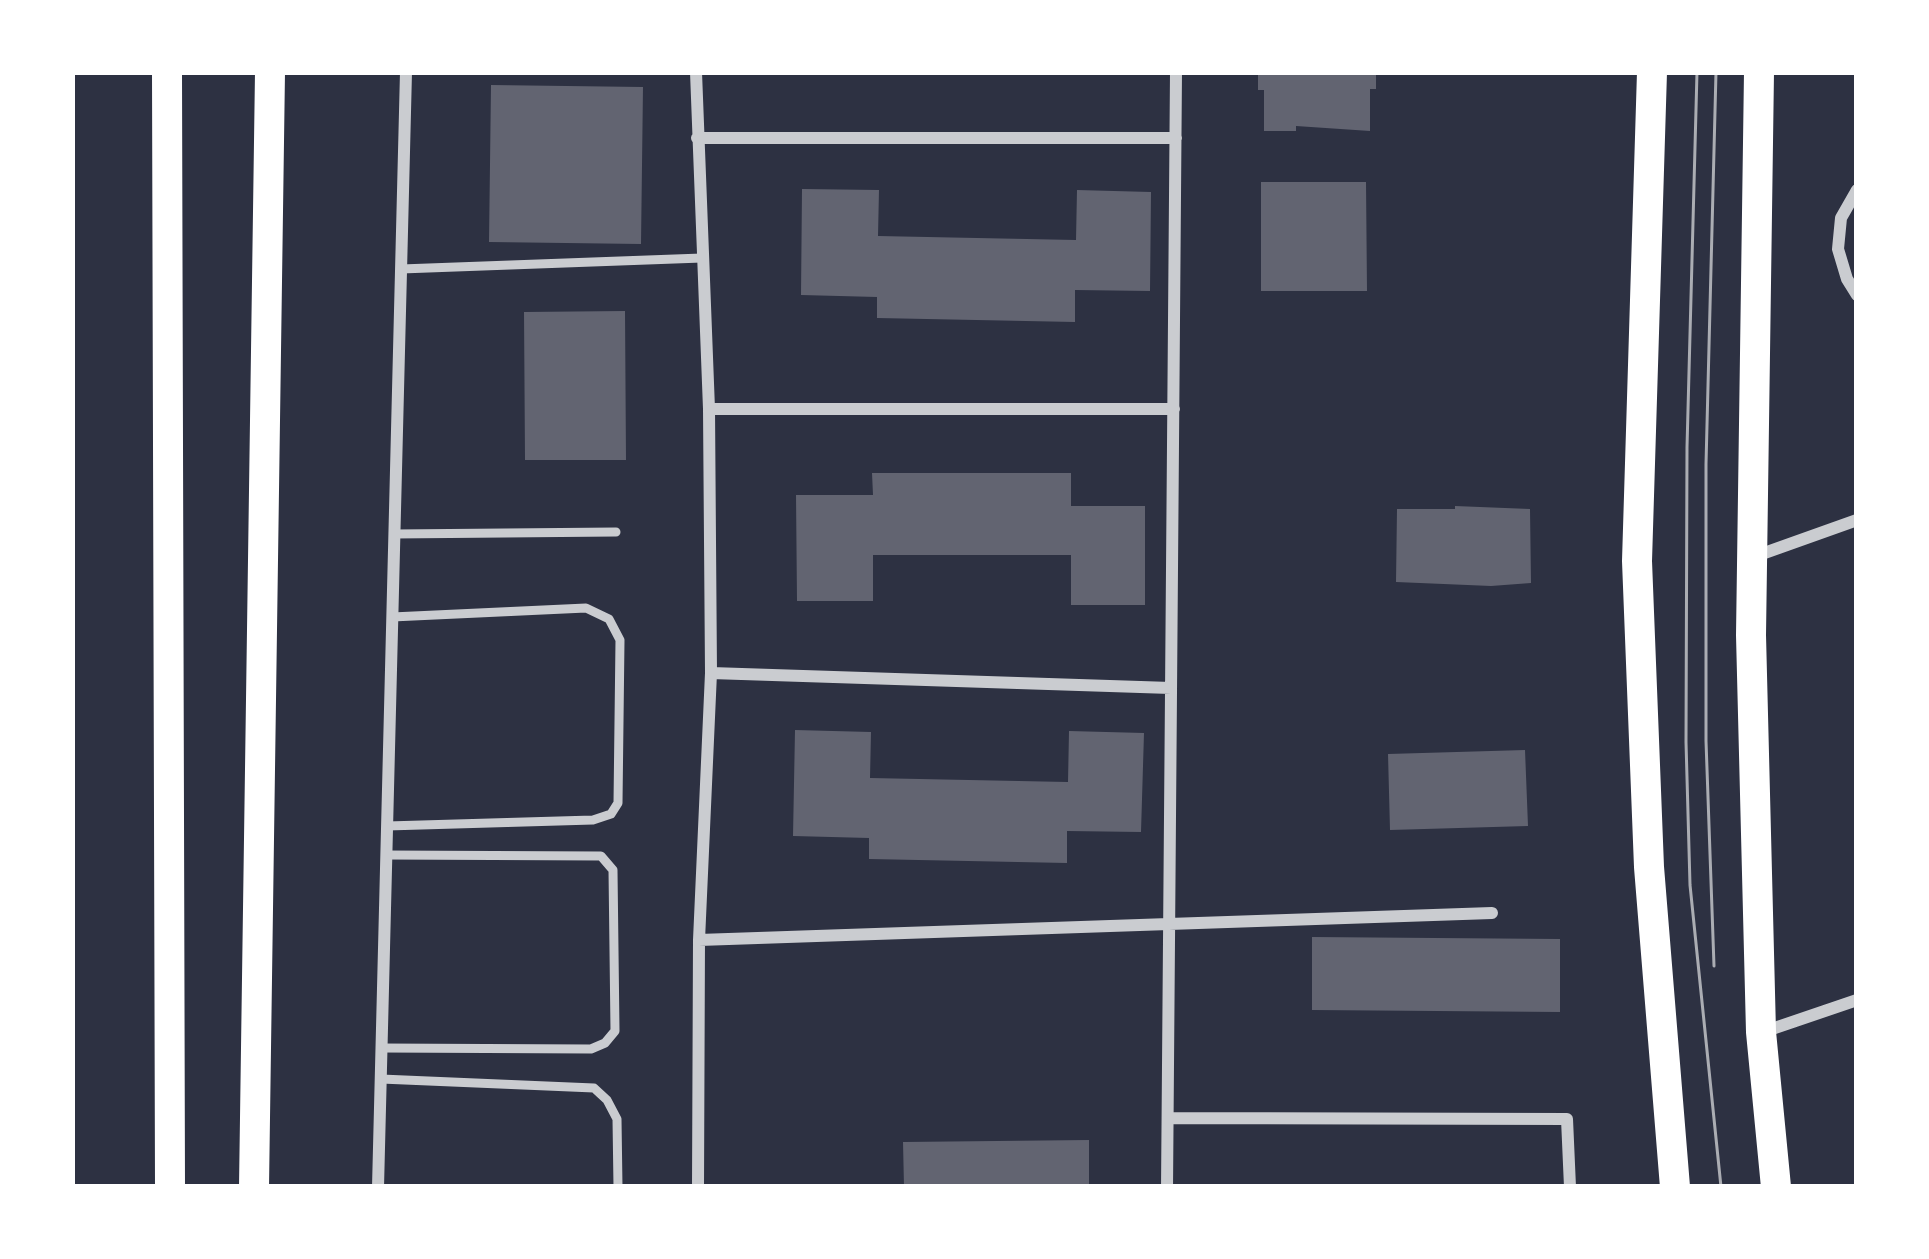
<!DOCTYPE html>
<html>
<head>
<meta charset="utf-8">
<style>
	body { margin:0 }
	#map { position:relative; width:1929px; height:1259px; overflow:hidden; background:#2d3142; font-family:"Roboto Condensed",sans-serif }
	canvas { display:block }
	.frame { position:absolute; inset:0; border:75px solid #fff; pointer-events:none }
</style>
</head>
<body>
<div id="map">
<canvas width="1929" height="1259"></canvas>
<div class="frame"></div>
</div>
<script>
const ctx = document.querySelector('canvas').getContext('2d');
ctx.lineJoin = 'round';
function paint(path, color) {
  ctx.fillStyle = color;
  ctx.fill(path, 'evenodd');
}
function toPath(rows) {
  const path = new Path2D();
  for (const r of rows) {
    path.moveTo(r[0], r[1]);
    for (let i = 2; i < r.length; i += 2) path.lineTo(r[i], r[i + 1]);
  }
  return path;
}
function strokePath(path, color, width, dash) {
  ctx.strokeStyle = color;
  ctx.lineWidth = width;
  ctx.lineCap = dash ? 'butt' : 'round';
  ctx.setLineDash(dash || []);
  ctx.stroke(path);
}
const building = toPath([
	[1258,72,1376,72,1376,89,1370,89,1370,131,1296,126,1296,131,1264,131,1264,90,1258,90],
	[491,85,643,87,641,244,489,242],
	[1261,182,1366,182,1367,291,1261,291],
	[802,189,879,190,878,236,1076,240,1077,190,1151,192,1150,291,1075,290,1075,322,877,318,877,297,801,295],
	[625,311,626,460,525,460,524,312],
	[872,473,1071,473,1071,506,1145,506,1145,605,1071,605,1071,555,873,555,873,601,797,601,796,495,873,495],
	[1455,506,1530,509,1531,583,1491,586,1396,582,1397,509,1455,509],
	[795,730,871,732,870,778,1068,782,1069,731,1144,733,1141,832,1067,831,1067,863,869,859,869,838,793,836],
	[1525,750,1528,826,1390,830,1388,754],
	[1312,937,1560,939,1560,1012,1312,1010],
	[1089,1140,1089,1187,904,1187,903,1142]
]);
const service = toPath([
	[401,269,702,258],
	[394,534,616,532],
	[387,826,593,820,611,814,618,803,620,640,609,619,586,608,392,617],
	[381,1048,591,1049,605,1043,615,1031,613,870,601,856,386,855],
	[381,1079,594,1088,607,1100,617,1119,618,1187]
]);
const minor = toPath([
	[696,72,709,409,711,673,699,940,698,1187],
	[697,138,1176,138],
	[1857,190,1841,218,1838,249,1847,279,1857,295],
	[709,409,1174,409],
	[1756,556,1857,520],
	[711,673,1171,688],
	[699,940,1492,913],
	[1763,1032,1857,1000],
	[1168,1118,1567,1119,1570,1187],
	[378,1187,406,72],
	[1167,1187,1176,72]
]);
const primary = toPath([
	[1652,72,1637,561,1649,867,1675,1187],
	[1759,72,1751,635,1761,1032,1776,1187]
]);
const trunk = toPath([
	[167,72,170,1187],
	[254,1187,270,72]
]);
const tram = toPath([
	[1697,72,1687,447,1686,742,1690,885,1721,1187],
	[1714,966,1706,741,1706,464,1716,72]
]);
paint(building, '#626471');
strokePath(service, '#caccd0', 9);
strokePath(minor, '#caccd0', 12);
strokePath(primary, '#fff', 30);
strokePath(trunk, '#fff', 30);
strokePath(tram, '#abadb3', 3);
</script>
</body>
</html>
